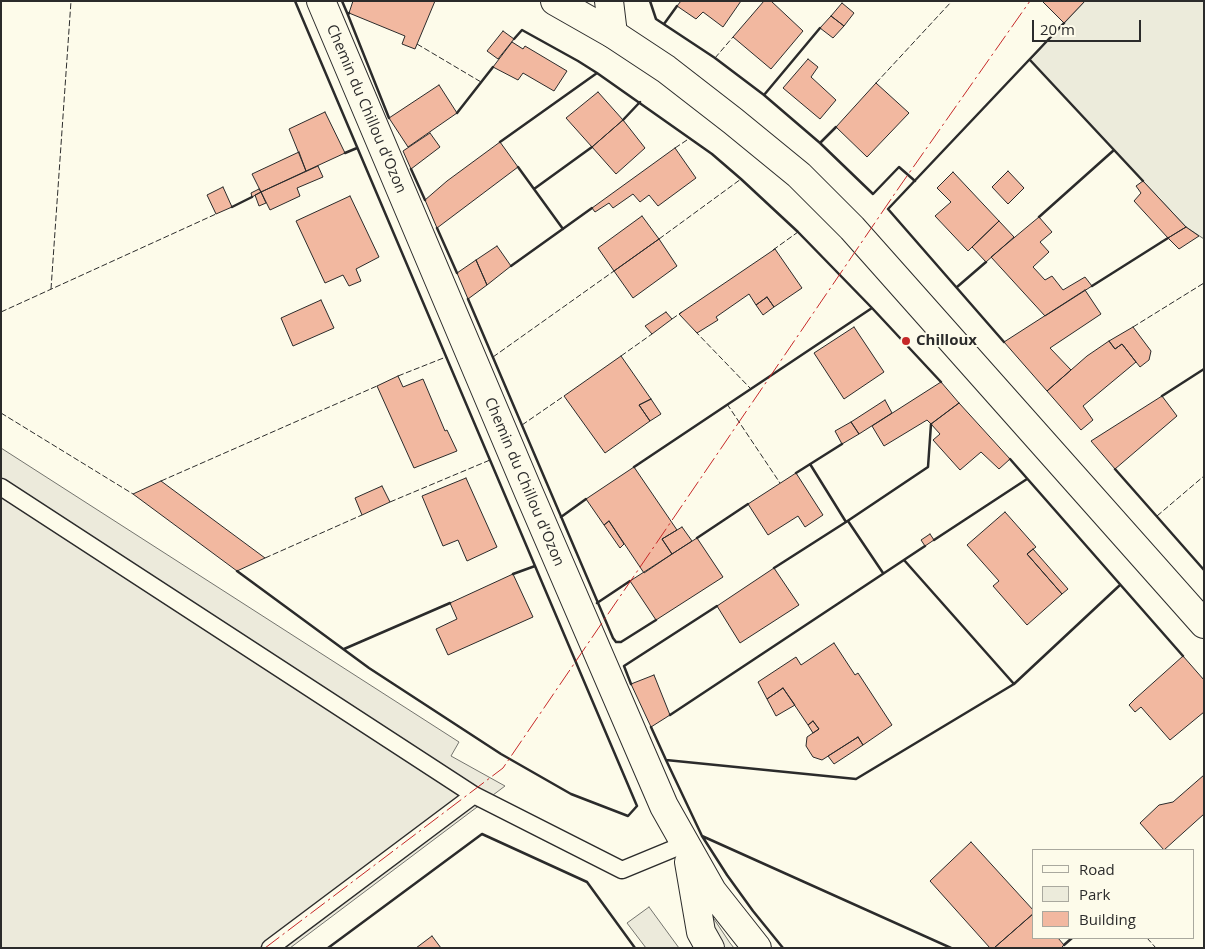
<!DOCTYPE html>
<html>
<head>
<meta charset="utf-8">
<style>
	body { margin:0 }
	#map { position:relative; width:1205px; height:949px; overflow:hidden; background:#fdfbea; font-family:"Open Sans",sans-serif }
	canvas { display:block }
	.frame { position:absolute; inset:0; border:2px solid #2b2b2b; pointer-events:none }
	.legend { position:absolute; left:1032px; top:849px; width:162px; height:90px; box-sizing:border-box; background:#fdfbea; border:1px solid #a9a89e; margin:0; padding:6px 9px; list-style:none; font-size:15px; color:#2b2b2b }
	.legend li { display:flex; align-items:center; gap:10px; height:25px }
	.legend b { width:25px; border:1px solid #a9a89e }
	.scale { position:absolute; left:1032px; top:20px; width:109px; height:22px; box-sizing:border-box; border:2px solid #2b2b2b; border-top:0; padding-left:6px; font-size:15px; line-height:18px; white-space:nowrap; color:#2b2b2b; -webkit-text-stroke:4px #fdfbea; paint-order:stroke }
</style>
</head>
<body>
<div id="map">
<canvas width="1205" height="949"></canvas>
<div class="frame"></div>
<ul class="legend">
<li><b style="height:6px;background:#fdfbea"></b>Road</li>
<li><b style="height:14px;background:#ecebdb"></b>Park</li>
<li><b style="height:14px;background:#f2b8a0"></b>Building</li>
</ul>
<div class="scale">20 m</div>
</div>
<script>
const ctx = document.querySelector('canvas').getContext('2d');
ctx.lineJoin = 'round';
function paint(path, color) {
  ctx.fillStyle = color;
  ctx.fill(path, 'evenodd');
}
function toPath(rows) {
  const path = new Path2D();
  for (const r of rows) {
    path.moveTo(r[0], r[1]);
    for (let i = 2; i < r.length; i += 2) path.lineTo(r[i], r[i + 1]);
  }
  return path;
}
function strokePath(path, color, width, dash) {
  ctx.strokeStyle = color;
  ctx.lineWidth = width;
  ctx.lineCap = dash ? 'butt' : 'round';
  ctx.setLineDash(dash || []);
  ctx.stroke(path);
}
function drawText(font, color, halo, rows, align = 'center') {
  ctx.font = font + ' "Open Sans",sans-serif';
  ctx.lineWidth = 4;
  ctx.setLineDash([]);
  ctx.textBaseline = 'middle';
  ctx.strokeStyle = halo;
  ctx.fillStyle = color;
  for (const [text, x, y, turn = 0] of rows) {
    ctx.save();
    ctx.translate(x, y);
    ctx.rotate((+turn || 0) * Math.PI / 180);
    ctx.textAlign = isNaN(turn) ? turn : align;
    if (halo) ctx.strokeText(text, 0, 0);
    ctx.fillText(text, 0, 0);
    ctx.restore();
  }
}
const green = toPath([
	[1085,1,1204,1,1204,239,1186,227,1030,60,1085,1],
	[712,916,730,943,734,948,722,948,708,918,712,916]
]);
const parking = toPath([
	[1,448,459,742,451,756,505,786,290,948,1,948,1,448],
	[649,907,679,948,646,948,627,923,649,907]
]);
const building = toPath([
	[353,1,435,1,415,49,402,44,405,36,349,13,353,1],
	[681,1,741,1,723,27,703,12,696,19,677,6,681,1],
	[764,1,771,1,803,31,771,69,733,37,764,1],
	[1044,1,1085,1,1064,23,1043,2,1044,1],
	[842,3,854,13,844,26,831,16,842,3],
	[831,16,844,26,833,38,820,28,831,16],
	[503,31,514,39,498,59,487,51,503,31],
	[512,42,523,49,525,46,567,71,554,91,523,73,518,80,493,67,512,42],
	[808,59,818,67,811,77,836,100,820,119,783,88,808,59],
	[876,83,909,113,867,157,836,127,876,83],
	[439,85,457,113,408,147,389,118,439,85],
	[598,92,623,120,592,147,566,118,598,92],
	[325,112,345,153,306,171,289,129,325,112],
	[623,120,645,148,616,174,592,147,623,120],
	[430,133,440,147,411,169,403,151,430,133],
	[500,142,518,167,437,228,425,200,447,181,500,142],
	[675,148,696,178,658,206,649,195,640,202,633,194,613,208,609,203,595,212,592,208,675,148],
	[299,152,306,171,261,192,252,174,299,152],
	[318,166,323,177,297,188,300,196,270,210,261,192,318,166],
	[1008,171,1024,188,1008,204,992,187,1008,171],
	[953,172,999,221,968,251,935,216,951,202,937,188,953,172],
	[1143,181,1186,227,1168,238,1134,201,1141,193,1136,186,1143,181],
	[223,187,232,207,216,214,207,195,223,187],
	[259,189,261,192,252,197,251,193,259,189],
	[261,192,266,203,259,206,255,195,261,192],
	[350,196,379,257,356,269,361,281,349,286,343,275,325,283,296,221,350,196],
	[642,216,659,239,614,271,598,248,642,216],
	[1039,217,1052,232,1040,242,1049,252,1033,267,1045,280,1052,276,1063,290,1085,277,1092,286,1045,316,991,257,1039,217],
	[999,221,1014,237,986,262,972,247,999,221],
	[1186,227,1199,236,1179,249,1168,238,1186,227],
	[659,239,677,266,633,298,614,271,659,239],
	[497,246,511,266,487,285,476,260,497,246],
	[775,249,802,288,774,307,767,297,756,305,749,294,716,317,718,320,697,333,679,314,775,249],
	[476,260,487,285,468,299,457,273,476,260],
	[1085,290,1101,314,1050,348,1071,370,1047,391,1004,342,1085,290],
	[767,297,774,307,763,315,756,305,767,297],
	[321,300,334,328,293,346,281,318,321,300],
	[666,312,672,319,652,334,645,326,666,312],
	[854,327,884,372,844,399,814,353,854,327],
	[1133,327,1151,351,1149,360,1140,367,1122,344,1115,349,1109,341,1133,327],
	[1109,341,1115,349,1122,344,1136,362,1083,406,1093,420,1081,430,1047,391,1087,356,1109,341],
	[621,356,651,399,639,405,650,421,605,453,564,396,621,356],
	[398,376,403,387,423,379,445,431,447,430,457,451,414,468,377,386,398,376],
	[941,382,959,403,931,424,927,420,884,446,872,426,941,382],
	[1162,396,1177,416,1115,469,1091,441,1162,396],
	[651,399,661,414,650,421,639,405,651,399],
	[885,400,892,413,859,434,851,422,885,400],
	[959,403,1010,459,999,469,981,452,960,470,933,440,940,434,931,424,959,403],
	[851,422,859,434,842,444,835,431,851,422],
	[634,467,677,530,662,539,672,554,644,573,609,521,604,525,586,499,634,467],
	[796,473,823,515,805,527,798,516,768,535,748,504,796,473],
	[466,478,497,547,467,561,458,540,443,546,422,496,466,478],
	[161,481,265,558,237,571,133,494,161,481],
	[382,486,390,502,362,515,355,498,382,486],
	[1005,512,1036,547,1027,554,1062,594,1027,625,993,586,999,581,967,545,1005,512],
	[609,521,624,544,620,548,604,525,609,521],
	[682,527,692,541,672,554,662,539,682,527],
	[930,534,934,540,925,546,921,540,930,534],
	[697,538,723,577,656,620,630,581,697,538],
	[1033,549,1068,589,1062,594,1027,554,1033,549],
	[774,568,799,605,740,643,717,606,774,568],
	[513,574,533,617,448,655,436,629,457,619,450,603,513,574],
	[834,643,855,675,858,673,892,725,863,745,858,737,822,760,813,757,806,746,807,737,819,729,813,721,808,725,783,688,767,699,758,682,796,657,801,665,834,643],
	[1183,656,1204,680,1204,712,1170,740,1141,707,1135,712,1129,705,1135,699,1183,656],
	[654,675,670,715,651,727,631,684,654,675],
	[783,688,795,705,776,716,767,699,783,688],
	[813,721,819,729,813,733,808,725,813,721],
	[858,737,863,745,834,764,828,756,858,737],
	[1204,775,1204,814,1164,850,1140,823,1159,805,1173,802,1204,775],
	[971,842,1034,911,1034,913,994,948,990,948,930,881,971,842],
	[1034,913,1034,938,1058,938,1064,945,1061,948,994,948,1034,913],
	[432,936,441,948,416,948,432,936]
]);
const service = toPath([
	[1,487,474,795],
	[270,948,474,795,622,870,685,844]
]);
const minor = toPath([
	[321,1,529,493,664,806,712,891,757,948],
	[689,862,701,932,710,948]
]);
const tertiary = toPath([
	[609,1,613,34]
]);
const primary = toPath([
	[555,1,613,34,666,69,733,121,799,175,852,228,1204,624]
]);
const fence = toPath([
	[417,44,481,82],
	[715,58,733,37],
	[876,83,952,1],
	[675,148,690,138],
	[659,239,741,179],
	[773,250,798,232],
	[51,289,71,1],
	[1,312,216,214],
	[672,319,682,312],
	[1133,327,1204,283],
	[695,331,750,388],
	[621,356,652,334],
	[493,357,614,271],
	[398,376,446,357],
	[727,404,780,483],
	[1,413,133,494],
	[522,425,564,396],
	[161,481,377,386],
	[390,502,490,460],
	[1157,516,1204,476],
	[265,558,362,515],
	[1147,938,1156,948]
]);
const wall = toPath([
	[342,1,348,15],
	[650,1,656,19,715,58,764,95,820,143,873,194,899,167,915,181],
	[349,13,348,15,389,118],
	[664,24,677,6],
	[514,39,522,30,578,61,597,73,712,154,741,179,798,232,872,308,941,382],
	[1030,60,1143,181],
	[764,95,820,28],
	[457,113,493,67],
	[623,120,640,102],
	[500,142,597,73],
	[820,143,836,127],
	[345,153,357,148],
	[518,167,563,229],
	[411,169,425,200],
	[534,189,592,147],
	[232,207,252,197],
	[1039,217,1114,150],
	[437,228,457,273],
	[511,266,592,208],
	[1092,286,1168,238],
	[957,287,986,262],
	[468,299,613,638,616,642,621,642,656,620],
	[1004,342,888,209,1064,23],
	[1162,396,1204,369],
	[1010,459,1183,656],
	[810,464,846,522],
	[634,467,872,308],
	[1115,469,1204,570],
	[796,473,842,444],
	[561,517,586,499],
	[848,521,883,573],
	[697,538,748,504],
	[934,540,1027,479],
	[904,560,1014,684],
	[774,568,846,522,928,467,931,424],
	[237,571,369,668,501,754,571,794,628,816,637,806,295,1],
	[513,574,535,566],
	[597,603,630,581],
	[344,649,450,603],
	[631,684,624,666,717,606],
	[670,715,925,546],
	[651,727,666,760,856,779,1014,684,1120,585],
	[666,760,702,836,727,875,753,911,783,948],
	[702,836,951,948],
	[1064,945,1072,938],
	[328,948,482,834,587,882,635,948]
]);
const power = toPath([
	[265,948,503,768,900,186,1030,1]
]);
const markers = [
	[906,341,5,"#c62828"]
];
const streetNames = [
	["Chemin du Chillou d'Ozon",366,109,67],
	["Chemin du Chillou d'Ozon",524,482,67]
];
const poiNames = [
	["Chilloux",916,341]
];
paint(green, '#ecebdb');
strokePath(green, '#74746e', 1);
paint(parking, '#eceadb');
strokePath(parking, '#74746e', 1);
paint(building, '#f2b8a0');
strokePath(building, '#2b2b2b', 1);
strokePath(service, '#2b2b2b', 19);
strokePath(minor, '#2b2b2b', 30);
strokePath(tertiary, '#2b2b2b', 30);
strokePath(primary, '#2b2b2b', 30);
strokePath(service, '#fdfbea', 16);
strokePath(minor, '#fdfbea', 28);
strokePath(tertiary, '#fdfbea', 28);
strokePath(primary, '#fdfbea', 28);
strokePath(fence, '#2b2b2b', 1, [6, 2.5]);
strokePath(wall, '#2b2b2b', 2.5);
strokePath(power, '#c62828', 1, [18, 4, 2.5, 4]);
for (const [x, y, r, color] of markers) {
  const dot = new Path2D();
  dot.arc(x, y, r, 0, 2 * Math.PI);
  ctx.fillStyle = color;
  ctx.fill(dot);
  strokePath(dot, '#fdfbea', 2);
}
drawText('15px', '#2b2b2b', '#fdfbea', streetNames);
drawText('bold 15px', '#2b2b2b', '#fdfbea', poiNames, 'left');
</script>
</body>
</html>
